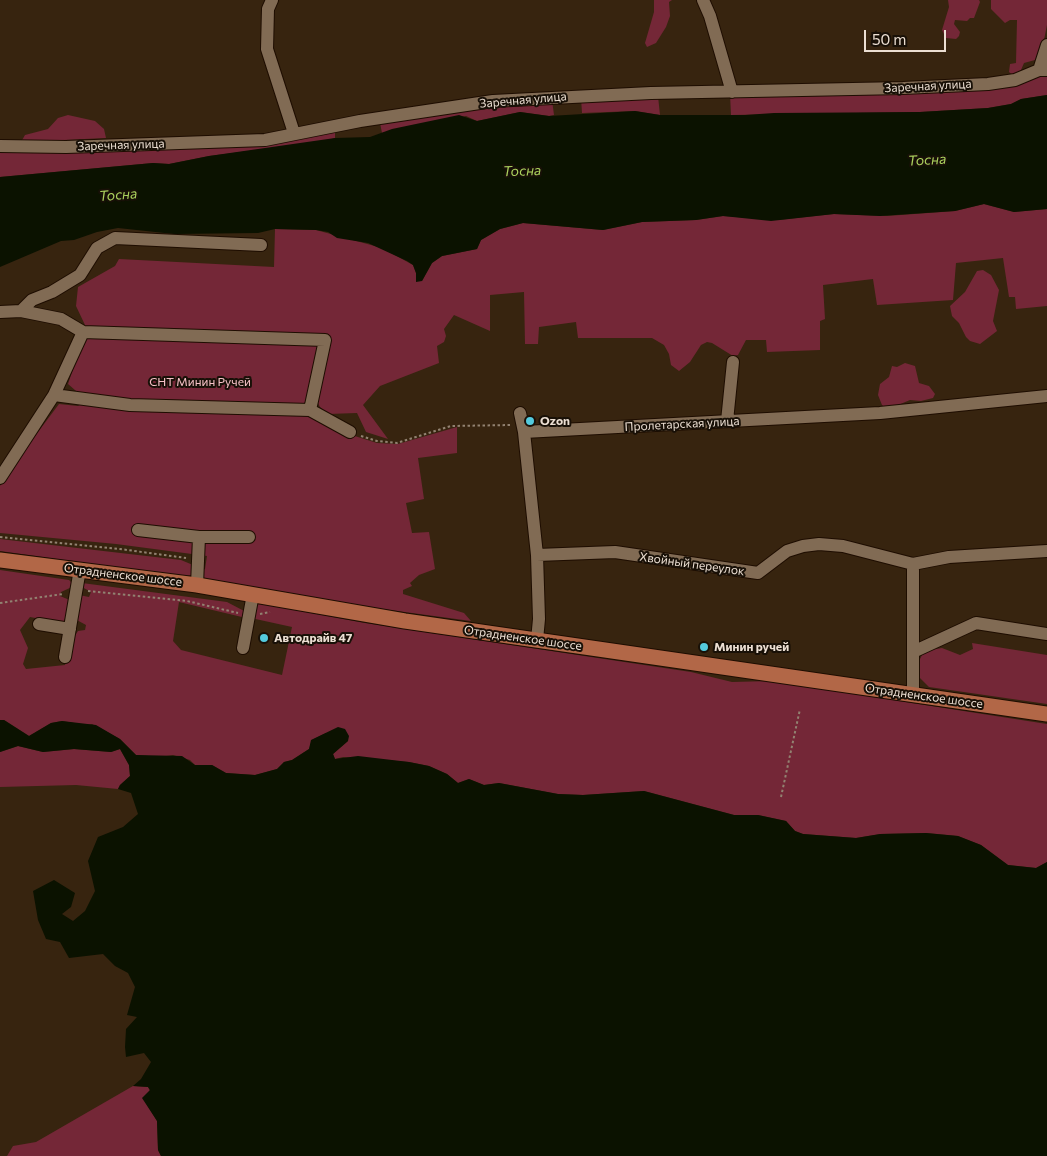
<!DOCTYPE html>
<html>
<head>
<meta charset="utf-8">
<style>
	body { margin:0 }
	#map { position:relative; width:1047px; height:1156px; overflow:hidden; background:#37240f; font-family:Commissioner,sans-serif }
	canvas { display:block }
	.scale { position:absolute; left:864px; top:30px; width:82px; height:22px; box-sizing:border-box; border:2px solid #ecdfd3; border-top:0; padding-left:6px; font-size:15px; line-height:18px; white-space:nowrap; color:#ecdfd3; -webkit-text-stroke:4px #181007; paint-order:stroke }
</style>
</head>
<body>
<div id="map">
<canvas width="1047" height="1156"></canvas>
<div class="scale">50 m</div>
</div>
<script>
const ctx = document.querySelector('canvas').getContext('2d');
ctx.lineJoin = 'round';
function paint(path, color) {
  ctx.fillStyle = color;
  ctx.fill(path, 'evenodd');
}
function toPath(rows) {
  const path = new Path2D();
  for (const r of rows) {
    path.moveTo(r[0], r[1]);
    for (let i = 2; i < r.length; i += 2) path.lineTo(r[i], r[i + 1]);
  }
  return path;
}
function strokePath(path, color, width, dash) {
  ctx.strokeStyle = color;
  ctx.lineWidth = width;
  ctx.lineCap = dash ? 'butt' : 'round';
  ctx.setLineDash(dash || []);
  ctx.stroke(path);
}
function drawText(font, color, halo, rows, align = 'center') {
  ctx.font = font + ' Commissioner,sans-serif';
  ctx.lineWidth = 4;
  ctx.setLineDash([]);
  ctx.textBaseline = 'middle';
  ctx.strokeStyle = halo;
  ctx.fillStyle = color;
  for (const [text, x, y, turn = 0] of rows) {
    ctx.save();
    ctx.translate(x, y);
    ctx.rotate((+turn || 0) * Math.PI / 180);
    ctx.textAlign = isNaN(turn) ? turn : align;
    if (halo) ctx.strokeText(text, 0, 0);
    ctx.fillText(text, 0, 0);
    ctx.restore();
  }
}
const green = toPath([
	[654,0,672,0,669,2,670,16,666,27,656,43,647,47,645,43,654,12],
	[948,0,979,0,980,2,974,18,970,18,967,21,955,20,954,24,960,32,959,36,956,39,946,38,942,30,949,7],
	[991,0,1047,0,1047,25,1043,45,1035,60,1024,63,1021,70,1014,76,1009,72,1010,64,1016,63,1017,20,1010,20,1005,23,991,9],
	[1047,75,1047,95,1021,99,1011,104,988,108,920,112,731,115,730,94],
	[658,96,660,115,635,111,582,113,581,98],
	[552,100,554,115,549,116,520,112,477,121,466,116,382,133,380,123,462,109],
	[68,115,95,121,104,129,106,138,21,142,25,135,48,129,58,118],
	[335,130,335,138,321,142,209,156,169,164,153,163,0,177,0,149],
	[984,204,1014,212,1047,209,1047,306,1016,309,1015,297,1009,297,1003,258,956,263,953,300,877,305,873,279,823,285,825,319,820,321,820,350,767,352,766,340,746,340,738,355,733,356,712,343,707,342,701,345,690,362,679,371,671,365,669,354,664,345,652,338,578,338,576,322,539,327,538,344,525,344,524,292,490,295,490,331,454,315,444,329,446,336,444,342,437,346,439,363,380,386,363,405,388,439,366,432,357,413,328,414,320,407,317,401,312,417,342,432,377,443,398,444,457,427,457,453,418,458,424,499,406,503,412,533,429,532,435,569,419,575,410,583,412,586,403,590,403,594,464,613,471,621,301,598,209,582,203,578,202,570,205,569,207,556,116,544,0,533,0,486,5,476,59,404,78,406,83,403,83,397,68,384,85,333,85,325,76,306,78,287,115,266,119,259,274,267,275,229,316,230,382,248,413,265,416,273,416,281,422,281,432,263,442,256,477,249,481,240,500,229,523,223,603,230,642,222,696,220,723,216,778,220,834,214,887,216,955,211],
	[983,270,991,275,999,290,993,321,997,331,980,344,970,341,966,337,959,323,952,316,950,306,965,292,977,271],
	[905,363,915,366,919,383,929,386,935,394,933,398,921,401,910,400,891,408,886,408,882,405,878,395,880,384,889,377,892,366,897,367],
	[0,539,181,560,193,565,192,575,187,576,120,568,0,551],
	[0,570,69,580,72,583,72,587,61,592,60,596,72,601,63,623,30,617,20,630,28,648,23,664,26,669,65,665,74,637,78,631,85,630,86,625,75,619,79,595,89,597,91,592,82,587,82,583,227,602,246,612,246,618,179,602,173,641,181,650,282,675,292,627,251,618,258,603,365,623,691,672,732,682,771,681,1047,724,1047,862,1036,868,1008,865,981,845,958,836,926,833,881,834,856,838,803,834,795,831,786,821,758,815,734,815,644,791,583,795,558,794,499,783,484,785,469,779,458,783,447,774,429,766,409,762,343,757,335,759,333,754,348,741,326,733,312,740,309,749,292,760,284,762,277,769,255,775,226,773,212,765,195,765,190,760,173,755,160,757,136,755,120,739,92,724,86,725,62,721,51,723,29,736,4,720,0,720],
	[972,643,1047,655,1047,704,929,687,919,677,919,661,924,651,942,648,960,655,973,649],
	[18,746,43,752,74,749,111,752,120,749,129,765,130,776,120,785,118,789,76,785,0,787,0,752],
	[133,1086,148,1087,150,1091,143,1098,157,1121,158,1150,161,1156,7,1156,13,1146,36,1142]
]);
const water = toPath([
	[1047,95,1047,209,1014,212,984,204,955,211,880,216,834,214,771,221,723,216,696,220,642,222,603,230,523,223,500,229,481,240,477,249,442,256,432,263,422,281,416,282,416,273,413,265,407,261,368,243,337,238,328,232,316,230,275,229,258,233,174,234,118,228,97,232,74,240,61,241,0,267,0,177,153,163,169,164,209,156,335,138,370,137,392,129,459,115,477,121,520,112,549,116,635,111,660,115,745,115,774,113,920,112,988,108,1011,104,1021,99],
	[0,720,4,720,29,736,51,723,62,721,96,725,120,739,136,755,182,756,195,765,212,765,226,773,255,775,277,769,284,762,292,760,309,749,311,740,338,727,345,729,349,736,348,741,333,754,335,759,358,756,409,762,429,766,447,774,458,783,469,779,484,785,499,783,558,794,583,795,644,791,734,815,758,815,786,821,795,831,803,834,856,838,880,834,926,833,958,836,981,845,1008,865,1036,868,1047,862,1047,1156,161,1156,158,1150,157,1121,142,1098,150,1090,148,1087,133,1086,141,1079,151,1062,144,1053,126,1057,125,1047,126,1029,137,1017,127,1015,135,987,128,973,115,966,103,954,69,958,60,942,46,939,38,920,33,891,54,880,75,893,71,907,62,914,73,921,85,911,95,891,88,861,98,837,123,827,138,814,131,793,118,789,120,785,130,776,129,765,120,749,111,752,74,749,43,752,18,746,0,752]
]);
const path = toPath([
	[361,436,377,441,397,443,451,426,510,425],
	[0,537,120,549,186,558],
	[88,591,187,601,238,613],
	[0,603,63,594],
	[260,614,270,612],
	[781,797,800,709]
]);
const minor = toPath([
	[272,0,268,9,267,49,294,133],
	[703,0,710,16,732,92],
	[1039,70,1047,45],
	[0,146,66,147,265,140,360,121,493,101,651,93,903,88,988,84,1015,80,1039,70,1047,70],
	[21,311,32,300,52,292,80,275,97,248,115,238,261,245],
	[0,312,21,311,61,319,83,332,325,340,310,410,350,432],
	[54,395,130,405,310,410],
	[520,413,524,432,537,555,539,619,537,640],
	[727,421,733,362],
	[524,432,880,413,1047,396],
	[0,478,54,395,83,332],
	[138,530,199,537,249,537],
	[537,555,615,552,758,573,787,551,803,546,819,544,843,546,913,564,949,557,1047,551],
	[913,564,913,694],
	[197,585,199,537],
	[39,624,70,629],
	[243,648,253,594],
	[913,652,976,623,1047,634],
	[65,657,80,569]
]);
const major = toPath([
	[0,560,197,585,405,621,1047,714]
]);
const markers = [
	[530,421,5,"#54cadd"],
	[264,638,5,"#54cadd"],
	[704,647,5,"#54cadd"]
];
const streetNames = [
	["Заречная улица",928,86,-3],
	["Заречная улица",523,100,-5],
	["Заречная улица",121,145,-2],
	["Пролетарская улица",682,424,-3],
	["Хвойный переулок",692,564,8],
	["Отрадненское шоссе",123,575,7],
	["Отрадненское шоссе",523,638,8],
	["Отрадненское шоссе",924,696,8]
];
const parkNames = [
	["СНТ Минин Ручей",200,382]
];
const poiNames = [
	["Ozon",540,421],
	["Автодрайв 47",274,638],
	["Минин ручей",714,647]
];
const waterNames = [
	["Тосна",927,160,-3],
	["Тосна",522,171,-2],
	["Тосна",118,195,-4]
];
paint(green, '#742737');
paint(water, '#0b1200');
strokePath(minor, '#1e0d00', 14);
strokePath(major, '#1e0d00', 17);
strokePath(path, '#928271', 2, [2.5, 2.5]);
strokePath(minor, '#816b54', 12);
strokePath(major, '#b26747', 15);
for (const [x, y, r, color] of markers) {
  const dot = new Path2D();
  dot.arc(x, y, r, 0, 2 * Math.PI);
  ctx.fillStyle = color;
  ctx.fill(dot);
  strokePath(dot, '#181007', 2);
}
drawText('12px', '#ecdfd3', '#181007', streetNames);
drawText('12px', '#f7c2c8', '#181007', parkNames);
drawText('bold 12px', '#ecdfd3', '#181007', poiNames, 'left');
drawText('italic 14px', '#acd25e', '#181007', waterNames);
</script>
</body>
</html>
